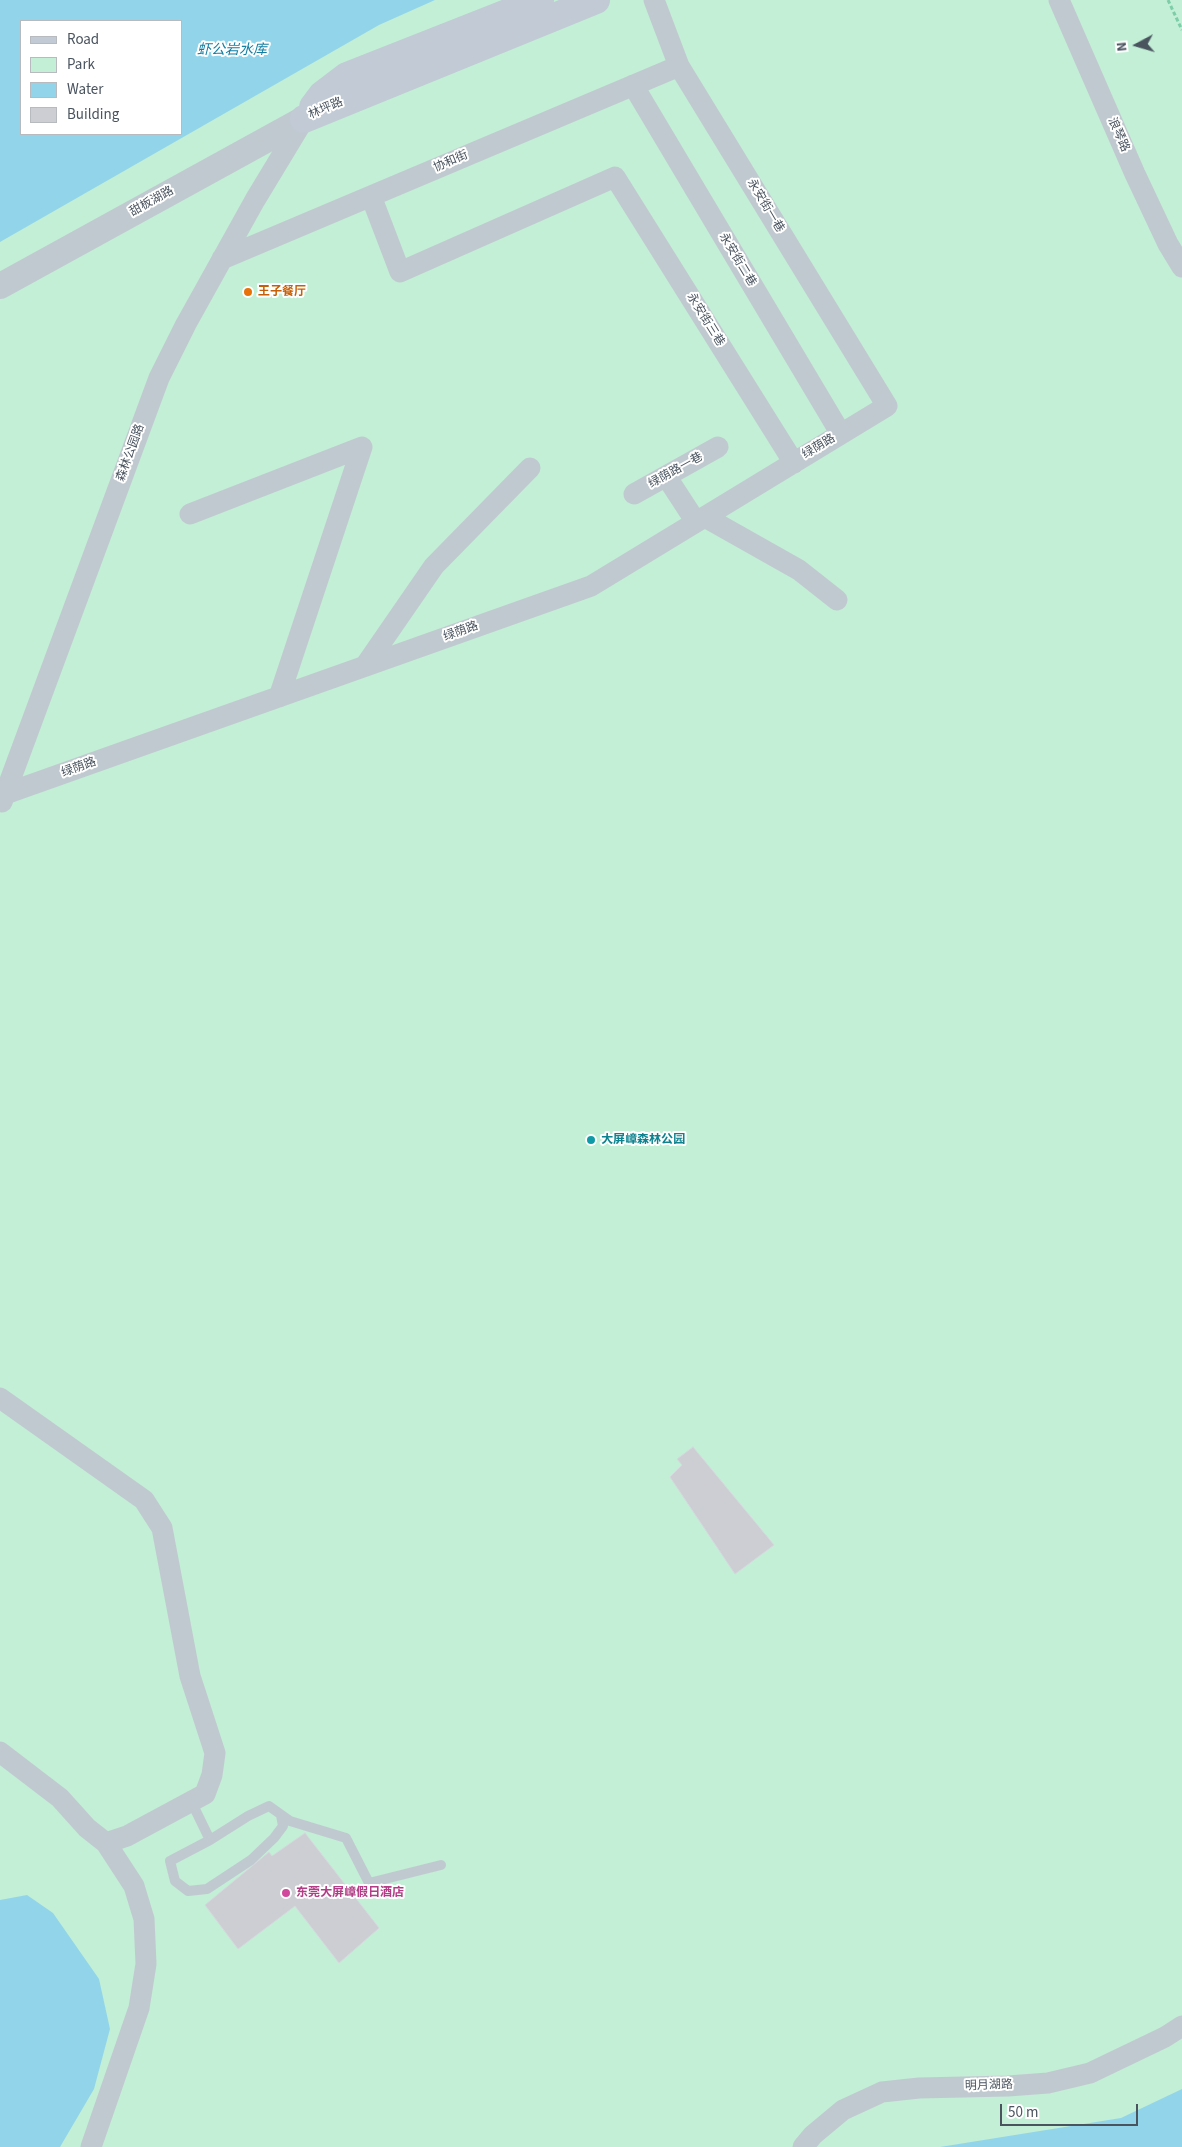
<!DOCTYPE html>
<html>
<head>
<meta charset="utf-8">
<style>
	body { margin:0 }
	#map { position:relative; width:1182px; height:2147px; overflow:hidden; background:#f4f2f2; font-family:"Source Sans 3",sans-serif }
	canvas { display:block }
	.legend { position:absolute; left:20px; top:20px; width:162px; height:115px; box-sizing:border-box; background:#fff; border:1px solid #b7bbbf; margin:0; padding:6px 9px; list-style:none; font-size:15px; color:#4a545f }
	.legend li { display:flex; align-items:center; gap:10px; height:25px }
	.legend b { width:25px; border:1px solid #b7bbbf }
	.north { position:absolute; left:1112px; top:20px; width:50px; height:50px; -webkit-text-stroke:4px #fff; paint-order:stroke; rotate:264deg; font-size:14px; font-weight:700; line-height:20px; text-align:center; color:#4a545f }
	.north::after { content:''; display:block; margin:auto; width:18px; height:22px; background:#4a545f; clip-path:polygon(50% 0,100% 100%,50% 72%,0 100%) }
	.scale { position:absolute; left:1000px; top:2104px; width:138px; height:22px; box-sizing:border-box; border:2px solid #4a545f; border-top:0; padding-left:6px; font-size:15px; line-height:18px; white-space:nowrap; color:#4a545f; -webkit-text-stroke:4px #fff; paint-order:stroke }
</style>
</head>
<body>
<div id="map">
<canvas width="1182" height="2147"></canvas>
<ul class="legend">
<li><b style="height:6px;background:#c1cad5"></b>Road</li>
<li><b style="height:14px;background:#c3efd6"></b>Park</li>
<li><b style="height:14px;background:#92d5ea"></b>Water</li>
<li><b style="height:14px;background:#ccced4"></b>Building</li>
</ul>
<div class="north">N</div>
<div class="scale">50 m</div>
</div>
<script>
const ctx = document.querySelector('canvas').getContext('2d');
ctx.lineJoin = 'round';
function paint(path, color) {
  ctx.fillStyle = color;
  ctx.fill(path, 'evenodd');
}
function toPath(rows) {
  const path = new Path2D();
  for (const r of rows) {
    path.moveTo(r[0], r[1]);
    for (let i = 2; i < r.length; i += 2) path.lineTo(r[i], r[i + 1]);
  }
  return path;
}
function strokePath(path, color, width, dash) {
  ctx.strokeStyle = color;
  ctx.lineWidth = width;
  ctx.lineCap = dash ? 'butt' : 'round';
  ctx.setLineDash(dash || []);
  ctx.stroke(path);
}
function drawText(font, color, halo, rows, align = 'center') {
  ctx.font = font + ' "Source Sans 3","Noto Sans SC",sans-serif';
  ctx.lineWidth = 4;
  ctx.setLineDash([]);
  ctx.textBaseline = 'middle';
  ctx.strokeStyle = halo;
  ctx.fillStyle = color;
  for (const [text, x, y, turn = 0] of rows) {
    ctx.save();
    ctx.translate(x, y);
    ctx.rotate((+turn || 0) * Math.PI / 180);
    ctx.textAlign = isNaN(turn) ? turn : align;
    if (halo) ctx.strokeText(text, 0, 0);
    ctx.fillText(text, 0, 0);
    ctx.restore();
  }
}
const green = toPath([
	[0,0,1182,0,1182,2147,0,2147],
	[21,21,181,21,181,134,21,134]
]);
const water = toPath([
	[0,0,435,0,379,25,0,242],
	[21,21,181,21,181,134,21,134],
	[27,1895,53,1913,99,1979,110,2029,94,2089,60,2147,0,2147,0,1900],
	[1182,2089,1182,2147,940,2147,1121,2118]
]);
const building = toPath([
	[693,1447,774,1545,735,1574,670,1477,682,1465,677,1459,693,1447],
	[305,1833,379,1928,339,1963,295,1906,238,1949,205,1905,269,1852,272,1856,305,1833]
]);
const path = toPath([
	[1168,0,1182,30]
]);
const service = toPath([
	[192,1803,210,1840,248,1816,269,1806,290,1821,346,1838,369,1883,441,1865],
	[210,1840,170,1861,175,1881,188,1891,207,1889,251,1860,274,1838,283,1826,281,1815]
]);
const minor = toPath([
	[1059,0,1135,174,1168,244,1182,267],
	[633,85,841,434],
	[371,196,400,272,615,177,794,463],
	[222,259,679,66],
	[666,476,696,522],
	[634,494,718,447],
	[190,514,362,447,279,697],
	[705,517,799,570,837,600],
	[365,666,434,566,530,468],
	[5,794,591,586,887,406,679,66,654,0],
	[2,802,159,378,186,324,255,200,304,119],
	[0,1398,144,1500,162,1528,190,1676,215,1753,212,1775,205,1794,127,1836,106,1843],
	[0,1752,60,1798,87,1828,106,1843,134,1886,144,1919,146,1964,139,2008,91,2147],
	[803,2147,813,2135,843,2110,882,2092,919,2088,1008,2086,1048,2083,1090,2073,1165,2037,1182,2026]
]);
const tertiary = toPath([
	[0,286,304,119]
]);
const secondary = toPath([
	[313,107,322,95,347,76,540,0],
	[304,119,596,0]
]);
const markers = [
	[248,292,5,"#e8710a"],
	[591,1140,5,"#0f9aa8"],
	[286,1893,5,"#d1479c"]
];
const streetNames = [
	["林坪路",326,109,-23],
	["浪琴路",1118,135,66],
	["协和街",451,162,-23],
	["甜板湖路",152,202,-29],
	["永安街一巷",765,206,59],
	["永安街二巷",737,260,59],
	["永安街三巷",705,320,58],
	["绿荫路",819,447,-31],
	["森林公园路",131,453,-70],
	["绿荫路一巷",676,471,-29],
	["绿荫路",461,632,-20],
	["绿荫路",79,768,-20],
	["明月湖路",989,2086,-2]
];
const foodNames = [
	["王子餐厅",258,292]
];
const cultureNames = [
	["大屏嶂森林公园",601,1140]
];
const hotelNames = [
	["东莞大屏嶂假日酒店",296,1893]
];
const waterNames = [
	["虾公岩水库",232,51]
];
paint(green, '#c3efd6');
paint(water, '#92d5ea');
paint(building, '#ccced4');
strokePath(building, '#d6d8dd', 1);
strokePath(path, '#7ccda8', 3, [4, 2.5]);
strokePath(service, '#c1c9d0', 10);
strokePath(minor, '#c1c9d0', 21);
strokePath(tertiary, '#c1c9d0', 26);
strokePath(secondary, '#c1cad5', 28);
for (const [x, y, r, color] of markers) {
  const dot = new Path2D();
  dot.arc(x, y, r, 0, 2 * Math.PI);
  ctx.fillStyle = color;
  ctx.fill(dot);
  strokePath(dot, '#fff', 2);
}
drawText('12px', '#4a545f', '#fff', streetNames);
drawText('bold 12px', '#c56008', '#fff', foodNames, 'left');
drawText('bold 12px', '#0d838f', '#fff', cultureNames, 'left');
drawText('bold 12px', '#b23c85', '#fff', hotelNames, 'left');
drawText('italic 14px', '#117fa4', '#fff', waterNames);
</script>
</body>
</html>
